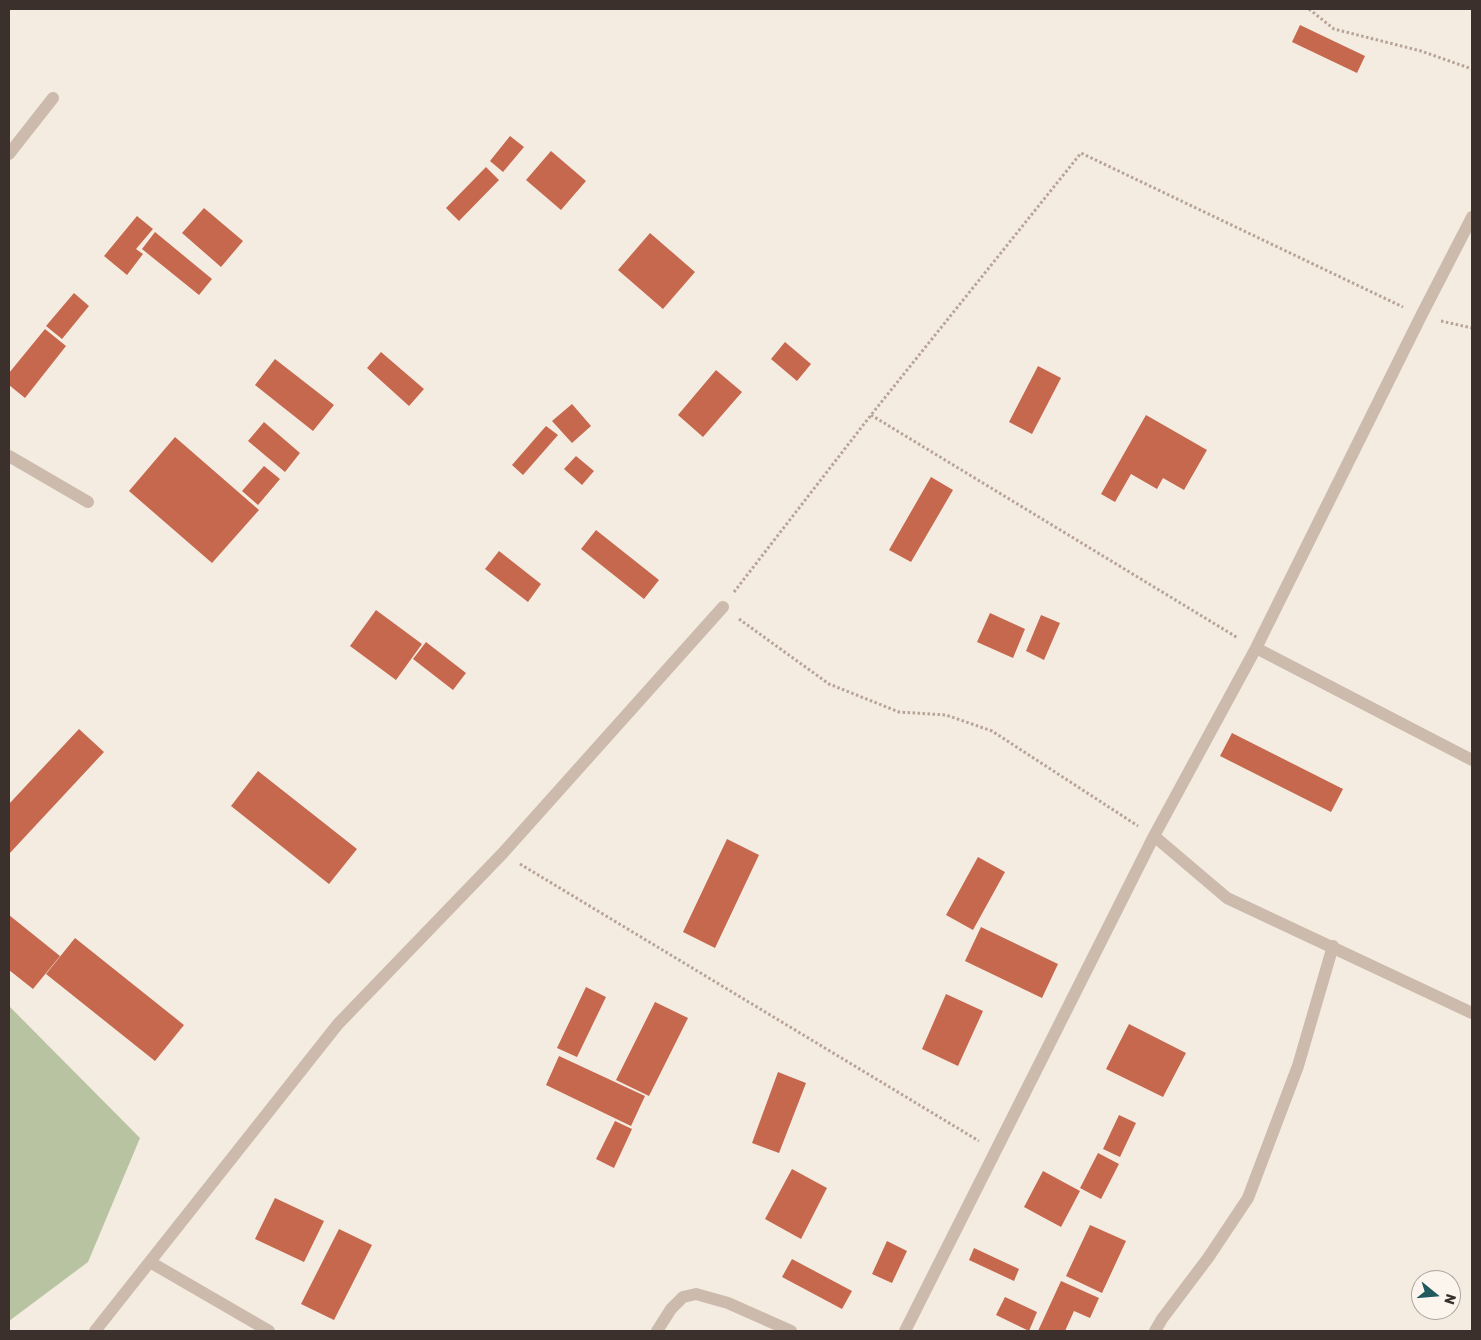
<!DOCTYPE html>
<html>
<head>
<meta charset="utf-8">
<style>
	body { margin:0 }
	#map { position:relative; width:1481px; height:1340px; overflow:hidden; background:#f4ebe1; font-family:Rubik,sans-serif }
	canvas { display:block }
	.frame { position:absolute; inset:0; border:10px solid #3b302b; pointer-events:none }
	.north { position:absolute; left:1411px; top:1270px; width:50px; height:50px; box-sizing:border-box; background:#fbf5ee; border:1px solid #aea6a0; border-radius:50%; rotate:107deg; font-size:14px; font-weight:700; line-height:20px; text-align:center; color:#3b302b }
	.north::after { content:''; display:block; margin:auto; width:18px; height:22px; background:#205a5d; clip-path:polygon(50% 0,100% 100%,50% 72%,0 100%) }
</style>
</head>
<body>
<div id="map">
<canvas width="1481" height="1340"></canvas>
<div class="frame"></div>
<div class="north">N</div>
</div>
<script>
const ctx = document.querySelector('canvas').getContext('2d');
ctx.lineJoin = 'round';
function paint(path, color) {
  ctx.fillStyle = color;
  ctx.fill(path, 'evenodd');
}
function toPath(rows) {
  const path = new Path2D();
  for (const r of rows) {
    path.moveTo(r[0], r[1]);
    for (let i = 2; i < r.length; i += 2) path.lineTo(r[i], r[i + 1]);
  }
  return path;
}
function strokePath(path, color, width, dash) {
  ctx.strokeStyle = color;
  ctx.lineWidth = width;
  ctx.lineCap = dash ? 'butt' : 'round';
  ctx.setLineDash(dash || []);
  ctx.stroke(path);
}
const green = toPath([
	[9,1006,140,1138,88,1262,9,1321]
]);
const building = toPath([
	[1300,25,1365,56,1357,73,1292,42],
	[510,136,524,147,503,172,490,161],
	[551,151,586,181,561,210,526,180],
	[486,167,499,180,459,221,446,208],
	[204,208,243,241,221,267,182,233],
	[137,216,153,229,136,249,143,254,127,275,104,256],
	[155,232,212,279,199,295,142,249],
	[650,233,695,272,663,309,618,270],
	[74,293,89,306,62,339,46,326],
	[45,329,66,346,25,398,9,385,9,373],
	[785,342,811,364,797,381,771,359],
	[381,352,424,389,409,406,367,368],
	[275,359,334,405,313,431,255,385],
	[1038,366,1061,378,1032,434,1009,422],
	[716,370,742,392,703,437,678,415],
	[572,404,591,426,572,443,552,421],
	[1146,415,1207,450,1184,490,1163,478,1157,489,1131,474,1115,502,1101,494],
	[264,422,300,453,285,472,248,441],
	[546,426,558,435,523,475,512,465],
	[175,437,259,510,212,563,129,491],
	[576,456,594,471,582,485,564,469],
	[264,466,280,479,258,505,242,491],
	[931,477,953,490,911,562,889,550],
	[596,530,659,580,644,599,581,549],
	[499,551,541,584,528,602,485,569],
	[376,610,422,644,396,680,350,646],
	[990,613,1025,629,1013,658,977,642],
	[1041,615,1060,623,1044,660,1026,651],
	[426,642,466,673,453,690,413,659],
	[79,729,104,752,9,854,9,804],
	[1232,733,1343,789,1331,812,1220,756],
	[258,771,357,849,329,884,231,806],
	[727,839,759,855,715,948,683,932],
	[978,857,1005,872,973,930,946,915],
	[9,915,60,956,33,989,9,970],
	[981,927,1058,964,1042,998,965,961],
	[75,938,184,1025,155,1061,46,974],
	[586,987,606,997,577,1057,557,1048],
	[946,994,983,1011,958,1066,922,1049],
	[655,1002,688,1018,649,1096,616,1080],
	[1129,1024,1186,1053,1163,1097,1106,1069],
	[559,1056,645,1096,631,1126,546,1085],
	[778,1072,806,1083,779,1153,752,1143],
	[1119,1115,1136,1123,1120,1157,1103,1149],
	[615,1121,632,1129,614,1168,596,1159],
	[1098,1153,1119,1164,1101,1199,1080,1188],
	[792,1169,827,1188,801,1239,765,1219],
	[1043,1171,1080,1191,1061,1227,1024,1207],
	[275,1198,324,1221,304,1262,255,1239],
	[1090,1225,1126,1241,1102,1293,1066,1276],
	[339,1229,372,1245,334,1320,301,1304],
	[887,1241,907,1251,892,1283,872,1274],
	[974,1248,1019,1269,1014,1281,969,1260],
	[792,1259,852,1291,842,1309,782,1277],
	[1061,1281,1099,1298,1090,1318,1074,1311,1065,1331,1038,1331],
	[1005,1297,1037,1312,1029,1331,996,1315]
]);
const path = toPath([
	[1309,9,1334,29,1421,51,1472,69],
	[1441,321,1472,328],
	[871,415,1238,638],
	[734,592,871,415,1081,153,1403,307],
	[739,619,829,684,899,712,946,715,992,731,1138,826],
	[520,864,979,1141]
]);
const street = toPath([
	[9,154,53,98],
	[9,456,88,502],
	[1256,648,1472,760],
	[1154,836,1227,898,1472,1013],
	[150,1262,269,1331],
	[95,1331,338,1024,502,854,723,607],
	[657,1331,671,1309,683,1297,696,1294,728,1303,791,1331],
	[905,1331,1154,836,1256,648,1421,316,1472,217],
	[1155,1331,1162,1319,1208,1258,1248,1198,1298,1066,1333,946]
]);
paint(green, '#b8c3a1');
paint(building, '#c6684d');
strokePath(path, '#b8a497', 3, [2.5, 2.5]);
strokePath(street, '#ccbaad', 12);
</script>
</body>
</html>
